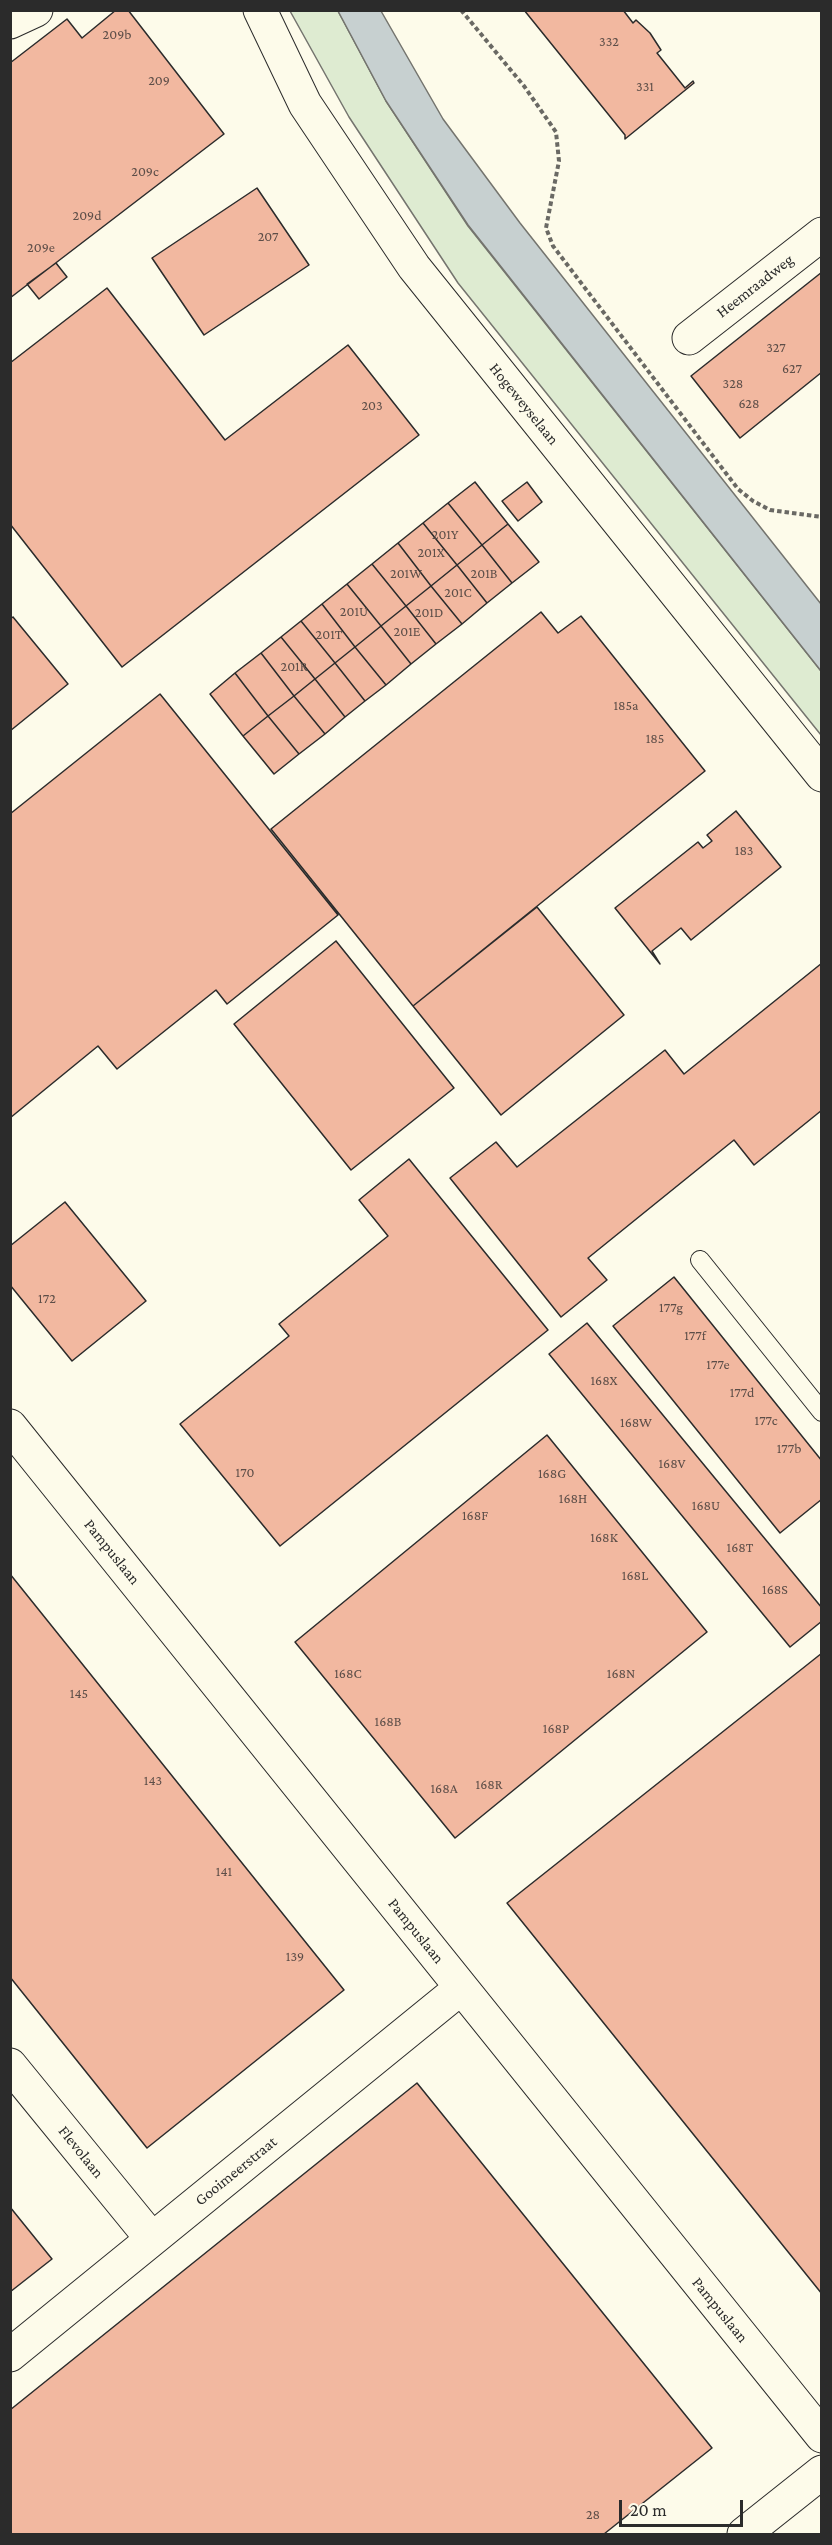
<!DOCTYPE html>
<html>
<head>
<meta charset="utf-8">
<style>
	body { margin:0 }
	#map { position:relative; width:832px; height:2545px; overflow:hidden; background:#fdfbea; font-family:"Crimson Pro",serif }
	canvas { display:block }
	.frame { position:absolute; inset:0; border:12px solid #2b2b2b; pointer-events:none }
	.scale { position:absolute; left:619px; top:2500px; width:124px; height:27px; box-sizing:border-box; border:3px solid #2b2b2b; border-top:0; padding-left:8px; font-size:18px; line-height:21px; white-space:nowrap; color:#2b2b2b; -webkit-text-stroke:4px #fdfbea; paint-order:stroke }
</style>
</head>
<body>
<div id="map">
<canvas width="832" height="2545"></canvas>
<div class="frame"></div>
<div class="scale">20 m</div>
</div>
<script>
const ctx = document.querySelector('canvas').getContext('2d');
ctx.lineJoin = 'round';
function paint(path, color) {
  ctx.fillStyle = color;
  ctx.fill(path, 'evenodd');
}
function toPath(rows) {
  const path = new Path2D();
  for (const r of rows) {
    path.moveTo(r[0], r[1]);
    for (let i = 2; i < r.length; i += 2) path.lineTo(r[i], r[i + 1]);
  }
  return path;
}
function strokePath(path, color, width, dash) {
  ctx.strokeStyle = color;
  ctx.lineWidth = width;
  ctx.lineCap = dash ? 'butt' : 'round';
  ctx.setLineDash(dash || []);
  ctx.stroke(path);
}
function drawText(font, color, halo, rows, align = 'center') {
  ctx.font = font + ' "Crimson Pro",serif';
  ctx.lineWidth = 4.5;
  ctx.setLineDash([]);
  ctx.textBaseline = 'middle';
  ctx.strokeStyle = halo;
  ctx.fillStyle = color;
  for (const [text, x, y, turn = 0] of rows) {
    ctx.save();
    ctx.translate(x, y);
    ctx.rotate((+turn || 0) * Math.PI / 180);
    ctx.textAlign = isNaN(turn) ? turn : align;
    if (halo) ctx.strokeText(text, 0, 0);
    ctx.fillText(text, 0, 0);
    ctx.restore();
  }
}
const green = toPath([
	[290,11,338,11,386,101,468,226,821,671,821,735,458,283,349,117,290,11]
]);
const water = toPath([
	[338,11,381,11,443,119,520,223,821,604,821,671,468,225,386,101,338,11]
]);
const building = toPath([
	[116,10,128,10,224,134,10,298,10,63,67,19,82,38,116,10],
	[524,10,623,10,633,23,636,20,650,33,661,50,657,53,685,88,693,81,694,83,625,139,625,135,524,10],
	[257,188,309,265,204,335,152,258,257,188],
	[56,263,67,277,39,299,27,284,56,263],
	[822,272,822,372,740,438,691,376,822,272],
	[107,288,225,440,348,345,419,435,122,667,10,524,10,363,107,288],
	[475,482,508,524,482,545,448,503,475,482],
	[527,482,542,502,518,521,502,501,527,482],
	[448,503,482,545,457,565,423,523,448,503],
	[423,523,457,565,431,586,398,543,423,523],
	[508,524,539,562,512,583,482,545,508,524],
	[398,543,431,586,406,606,372,564,398,543],
	[482,545,512,583,487,603,457,565,482,545],
	[372,564,406,606,381,626,347,584,372,564],
	[457,565,487,603,462,624,431,586,457,565],
	[347,584,381,626,355,647,322,604,347,584],
	[431,586,462,624,436,644,406,606,431,586],
	[322,604,355,647,335,663,301,621,322,604],
	[406,606,436,644,411,664,381,626,406,606],
	[541,612,558,633,581,616,705,771,413,1006,271,829,541,612],
	[13,617,68,684,10,731,10,619,13,617],
	[301,621,335,663,315,679,281,637,301,621],
	[381,626,411,664,386,685,355,647,381,626],
	[281,637,315,679,294,696,261,653,281,637],
	[355,647,386,685,365,701,335,663,355,647],
	[261,653,294,696,268,716,235,673,261,653],
	[335,663,365,701,345,717,315,679,335,663],
	[235,673,268,716,243,736,210,694,235,673],
	[315,679,345,717,325,734,294,696,315,679],
	[160,694,338,915,227,1004,216,990,117,1069,98,1046,10,1118,10,814,160,694],
	[294,696,325,734,299,754,268,716,294,696],
	[268,716,299,754,274,774,243,736,268,716],
	[736,811,781,867,691,940,681,928,652,951,660,964,615,908,698,842,703,848,712,841,707,835,736,811],
	[537,907,624,1015,501,1115,413,1006,537,907],
	[336,941,454,1088,351,1170,234,1024,336,941],
	[822,963,822,1110,754,1165,734,1140,588,1258,607,1280,561,1317,450,1178,496,1142,517,1167,665,1050,684,1074,822,963],
	[409,1159,548,1330,280,1546,180,1424,289,1336,279,1324,388,1236,359,1200,409,1159],
	[65,1202,146,1301,72,1361,10,1285,10,1246,65,1202],
	[674,1277,822,1461,822,1499,780,1533,613,1326,674,1277],
	[587,1323,822,1608,822,1621,790,1647,549,1354,587,1323],
	[547,1435,707,1632,455,1838,295,1642,547,1435],
	[10,1574,344,1990,147,2148,10,1977,10,1574],
	[822,1653,822,2294,507,1903,822,1653],
	[417,2083,712,2448,604,2534,10,2534,10,2410,417,2083],
	[10,2207,52,2259,10,2292,10,2207]
]);
const path = toPath([
	[461,10,524,86,556,132,559,161,546,228,553,246,738,489,753,501,770,510,822,517]
]);
const lane = toPath([
	[700,1260,822,1412]
]);
const street = toPath([
	[10,22,36,10],
	[689,338,822,234],
	[10,1426,822,2436],
	[10,2065,152,2239],
	[10,2355,461,1988]
]);
const secondary = toPath([
	[260,10,305,104,414,267,822,775],
	[744,2534,822,2472]
]);
const numberNames = [
	["209b",117,35],
	["332",609,42],
	["209",159,81],
	["331",645,87],
	["209c",145,172],
	["209d",87,216],
	["207",268,237],
	["209e",41,248],
	["327",776,348],
	["627",792,369],
	["328",733,384],
	["628",749,404],
	["203",372,406],
	["201Y",445,535],
	["201X",431,553],
	["201W",406,574],
	["201B",484,574],
	["201C",458,593],
	["201U",354,612],
	["201D",429,613],
	["201E",407,632],
	["201T",329,635],
	["201R",294,667],
	["185a",626,706],
	["185",655,739],
	["183",744,851],
	["172",47,1299],
	["177g",671,1308],
	["177f",695,1336],
	["177e",718,1365],
	["168X",604,1381],
	["177d",742,1393],
	["177c",766,1421],
	["168W",636,1423],
	["177b",789,1449],
	["168V",672,1464],
	["170",245,1473],
	["168G",552,1474],
	["168H",573,1499],
	["168U",706,1506],
	["168F",475,1516],
	["168K",604,1538],
	["168T",740,1548],
	["168L",635,1576],
	["168S",775,1590],
	["168C",348,1674],
	["168N",621,1674],
	["145",79,1694],
	["168B",388,1722],
	["168P",556,1729],
	["143",153,1781],
	["168R",489,1785],
	["168A",444,1789],
	["141",224,1872],
	["139",295,1957],
	["28",593,2515]
];
const streetNames = [
	["Heemraadweg",755,286,-38],
	["Hogeweyselaan",524,404,51],
	["Pampuslaan",112,1552,51],
	["Pampuslaan",416,1931,51],
	["Flevolaan",81,2152,51],
	["Gooimeerstraat",236,2171,-39],
	["Pampuslaan",720,2310,51]
];
paint(green, '#deebd1');
strokePath(green, '#74746e', 1.5);
paint(water, '#c7d0d0');
strokePath(water, '#74746e', 1.5);
paint(building, '#f2b8a0');
strokePath(building, '#2b2b2b', 1.5);
strokePath(lane, '#2b2b2b', 20);
strokePath(street, '#2b2b2b', 35);
strokePath(secondary, '#2b2b2b', 35);
strokePath(path, '#6a6964', 4, [4.5, 3]);
strokePath(lane, '#fdfbea', 18);
strokePath(street, '#fdfbea', 33);
strokePath(secondary, '#fdfbea', 33);
drawText('14px', '#5d4e48', null, numberNames);
drawText('16px', '#2b2b2b', '#fdfbea', streetNames);
</script>
</body>
</html>
